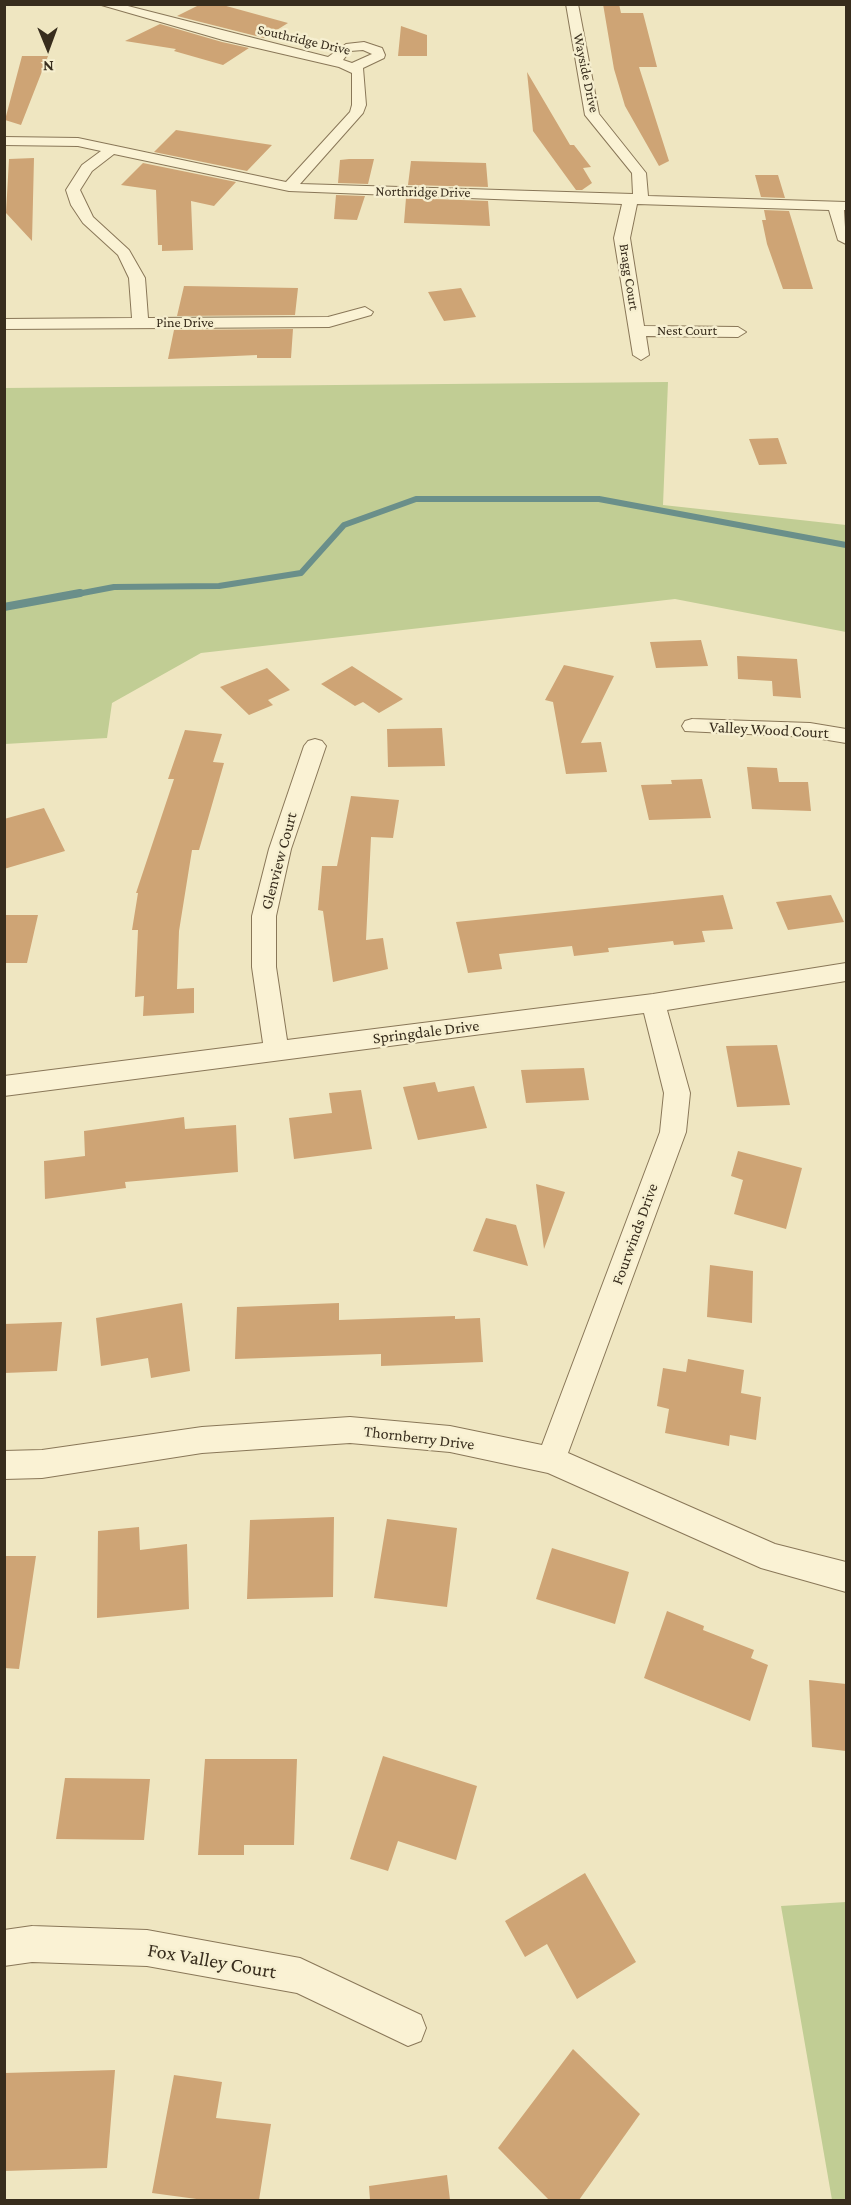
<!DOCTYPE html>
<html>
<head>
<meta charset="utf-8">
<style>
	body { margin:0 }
	#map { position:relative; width:851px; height:2205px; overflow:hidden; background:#efe6c1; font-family:"Crimson Pro",serif }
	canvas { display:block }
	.frame { position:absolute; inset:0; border:6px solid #382d1d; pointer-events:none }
	.north { position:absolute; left:18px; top:18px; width:60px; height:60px; -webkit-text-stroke:4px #f6efd0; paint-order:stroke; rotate:179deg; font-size:16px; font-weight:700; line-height:24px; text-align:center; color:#382d1d }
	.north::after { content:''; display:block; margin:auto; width:21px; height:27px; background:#382d1d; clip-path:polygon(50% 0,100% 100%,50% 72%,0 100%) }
</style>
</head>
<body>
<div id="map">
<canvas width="851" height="2205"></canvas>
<div class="frame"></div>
<div class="north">N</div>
</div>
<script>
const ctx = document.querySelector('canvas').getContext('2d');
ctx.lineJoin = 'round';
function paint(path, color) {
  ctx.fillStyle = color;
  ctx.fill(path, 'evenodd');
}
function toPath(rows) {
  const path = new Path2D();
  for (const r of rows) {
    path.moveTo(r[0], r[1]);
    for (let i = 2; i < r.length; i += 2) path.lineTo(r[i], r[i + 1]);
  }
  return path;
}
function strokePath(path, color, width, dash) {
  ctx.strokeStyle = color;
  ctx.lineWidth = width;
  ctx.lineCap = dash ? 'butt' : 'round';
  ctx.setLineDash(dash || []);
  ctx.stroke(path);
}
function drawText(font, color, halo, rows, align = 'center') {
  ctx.font = font + ' "Crimson Pro",serif';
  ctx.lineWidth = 5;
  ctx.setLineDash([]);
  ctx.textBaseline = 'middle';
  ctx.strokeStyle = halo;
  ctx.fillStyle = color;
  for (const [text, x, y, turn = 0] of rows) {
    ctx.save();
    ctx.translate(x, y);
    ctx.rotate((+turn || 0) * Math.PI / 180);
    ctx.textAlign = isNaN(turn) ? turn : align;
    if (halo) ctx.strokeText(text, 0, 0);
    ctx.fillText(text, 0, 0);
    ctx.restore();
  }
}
const green = toPath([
	[668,382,663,505,846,525,846,632,675,599,201,653,112,703,107,738,5,744,5,388],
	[846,1902,846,2200,832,2200,781,1906]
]);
const streamFar1 = toPath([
	[72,595,114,587,219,586,301,573,344,525,416,499,599,499,846,545]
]);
const stream = toPath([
	[4,607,80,593]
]);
const building = toPath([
	[201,4,219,4,288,23,264,38,177,16],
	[603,4,619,4,621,13,643,13,657,67,639,67,669,161,659,166,625,106,614,69],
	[160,24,222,42,249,48,223,65,174,51,176,49,125,41],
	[401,26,427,35,427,56,398,56],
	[22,56,48,56,21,125,5,120],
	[527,72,570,145,574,145,591,167,583,168,592,183,582,190,576,190,533,131],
	[176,130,239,140,272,145,247,171,154,152],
	[34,158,32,241,6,213,9,159],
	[349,159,374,159,368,184,338,183,340,160],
	[411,161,486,163,488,187,408,185],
	[143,163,236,182,214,206,191,201,193,250,162,251,162,245,158,245,156,190,121,185],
	[755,175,778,175,785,198,761,197],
	[336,195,365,196,357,220,334,219],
	[406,198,488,201,490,226,404,223],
	[764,210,789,211,813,289,783,289,767,244,762,220,766,220],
	[184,286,298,288,295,315,177,316],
	[461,288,476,317,444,321,428,292],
	[293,329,291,358,257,358,257,355,168,359,174,330],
	[778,438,787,464,759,465,749,439],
	[701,640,708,666,656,668,650,642],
	[737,656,797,659,801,698,773,696,772,681,738,679],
	[564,665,614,676,581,743,601,742,607,772,566,774,553,702,545,700],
	[352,666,403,699,379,713,363,702,355,706,321,684],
	[267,668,290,690,268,700,273,705,249,715,220,687],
	[442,728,445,766,388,767,387,729],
	[185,730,222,734,213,762,224,763,199,850,192,850,179,931,177,989,194,988,194,1013,143,1016,144,996,135,997,138,930,132,930,138,893,136,893,174,779,168,779],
	[747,767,777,768,779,782,808,782,811,811,752,809],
	[702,779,711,818,649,820,641,785,672,784,671,780],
	[351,796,399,800,393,838,371,837,366,940,383,938,388,969,333,982,323,911,318,910,322,866,337,866],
	[44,808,65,851,4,869,4,819],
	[723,895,733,929,702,931,705,942,674,945,673,941,608,948,609,952,574,956,572,946,499,954,502,969,468,973,456,922],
	[831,895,844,922,788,930,776,902],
	[4,915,38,915,27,963,4,963],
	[777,1045,790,1105,737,1107,726,1046],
	[584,1068,589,1100,526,1103,521,1070],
	[435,1082,438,1092,474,1086,487,1128,418,1140,403,1087],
	[361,1090,372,1149,294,1159,289,1118,332,1113,329,1093],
	[184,1117,185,1129,236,1125,238,1172,125,1182,126,1188,45,1199,44,1161,85,1156,84,1131],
	[738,1151,802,1168,786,1229,734,1214,743,1180,731,1176],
	[536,1184,565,1192,544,1249],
	[486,1218,516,1225,528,1266,473,1251],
	[710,1265,753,1271,752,1323,707,1317],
	[182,1303,190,1371,151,1378,148,1358,101,1366,96,1318],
	[339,1303,339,1320,455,1316,455,1319,480,1318,483,1362,381,1366,381,1354,235,1359,237,1307],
	[62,1322,57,1371,4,1373,4,1324],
	[688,1359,744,1370,741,1393,761,1397,756,1440,730,1435,729,1446,665,1433,669,1409,657,1406,663,1368,686,1372],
	[334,1517,333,1597,247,1599,250,1520],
	[387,1519,457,1528,447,1607,374,1598],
	[139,1527,140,1550,187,1544,189,1609,97,1618,98,1531],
	[552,1548,629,1572,615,1624,536,1599],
	[4,1556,36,1556,19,1669,4,1668],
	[667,1611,704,1626,703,1630,754,1650,751,1658,768,1665,750,1721,644,1678],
	[809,1680,846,1684,846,1751,812,1747],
	[383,1756,477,1786,456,1860,398,1841,388,1871,350,1859],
	[205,1759,297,1759,294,1845,244,1845,244,1855,198,1855],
	[65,1778,150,1779,144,1840,56,1839],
	[585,1873,636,1962,577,1999,547,1944,525,1957,505,1921],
	[573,2049,640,2114,579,2200,549,2200,498,2148],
	[115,2070,107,2168,4,2171,4,2073],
	[174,2075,222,2082,216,2118,271,2124,259,2200,204,2200,152,2193],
	[447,2175,450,2200,370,2200,369,2186]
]);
const street = toPath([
	[98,4,120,4,328,57,346,44,364,42,382,48,385,55,384,58,363,68,366,105,363,113,300,184,633,194,632,173,585,115,566,4,578,4,599,114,646,173,648,196,846,202,846,210,844,210,846,244,838,240,829,210,637,204,630,238,644,326,738,327,746,332,738,337,646,336,649,355,641,360,633,355,614,238,622,204,289,191,114,154,92,171,80,190,93,217,129,250,145,278,148,318,328,317,365,307,373,312,371,315,329,327,4,329,4,319,132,318,129,278,118,255,83,223,71,205,66,190,82,165,101,151,78,146,4,145,4,137,78,138,286,182,350,112,352,105,352,73,339,67,223,40,98,4],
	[363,50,372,54,352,63,343,60,350,51,363,50],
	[692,719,810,723,846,729,846,743,810,737,685,731,682,726,685,721,692,719],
	[315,739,322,741,326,746,291,849,276,916,276,967,287,1040,653,994,846,963,846,981,667,1010,690,1093,686,1132,568,1453,775,1544,846,1562,846,1592,761,1568,548,1473,450,1452,350,1443,202,1453,42,1478,4,1479,4,1451,42,1450,202,1427,350,1417,450,1426,542,1445,660,1132,664,1093,644,1013,4,1096,4,1076,263,1043,252,967,252,916,269,849,304,746,308,741,315,739],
	[32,1926,147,1930,300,1958,421,2015,426,2028,421,2041,408,2046,297,1993,147,1966,32,1962,4,1966,4,1930,32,1926]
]);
const farStreetnames = [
	["Southridge Drive",304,40,13],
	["Wayside Drive",586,73,78],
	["Northridge Drive",423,192,1],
	["Bragg Court",629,277,81],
	["Pine Drive",185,323],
	["Nest Court",687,331]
];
const streetNames = [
	["Valley Wood Court",769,730,3],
	["Glenview Court",279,861,-75],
	["Springdale Drive",426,1032,-7],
	["Fourwinds Drive",635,1234,-70],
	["Thornberry Drive",419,1438,7]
];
const nearStreetnames = [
	["Fox Valley Court",212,1961,10]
];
paint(green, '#c1cd94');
strokePath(streamFar1, '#6a8f8a', 6);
strokePath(stream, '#6a8f8a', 8);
paint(building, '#cea475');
strokePath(street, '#897758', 2);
paint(street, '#faf2d4');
drawText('14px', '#382d1d', '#f6efd0', farStreetnames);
drawText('16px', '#382d1d', '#f6efd0', streetNames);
drawText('20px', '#382d1d', '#f6efd0', nearStreetnames);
</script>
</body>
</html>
